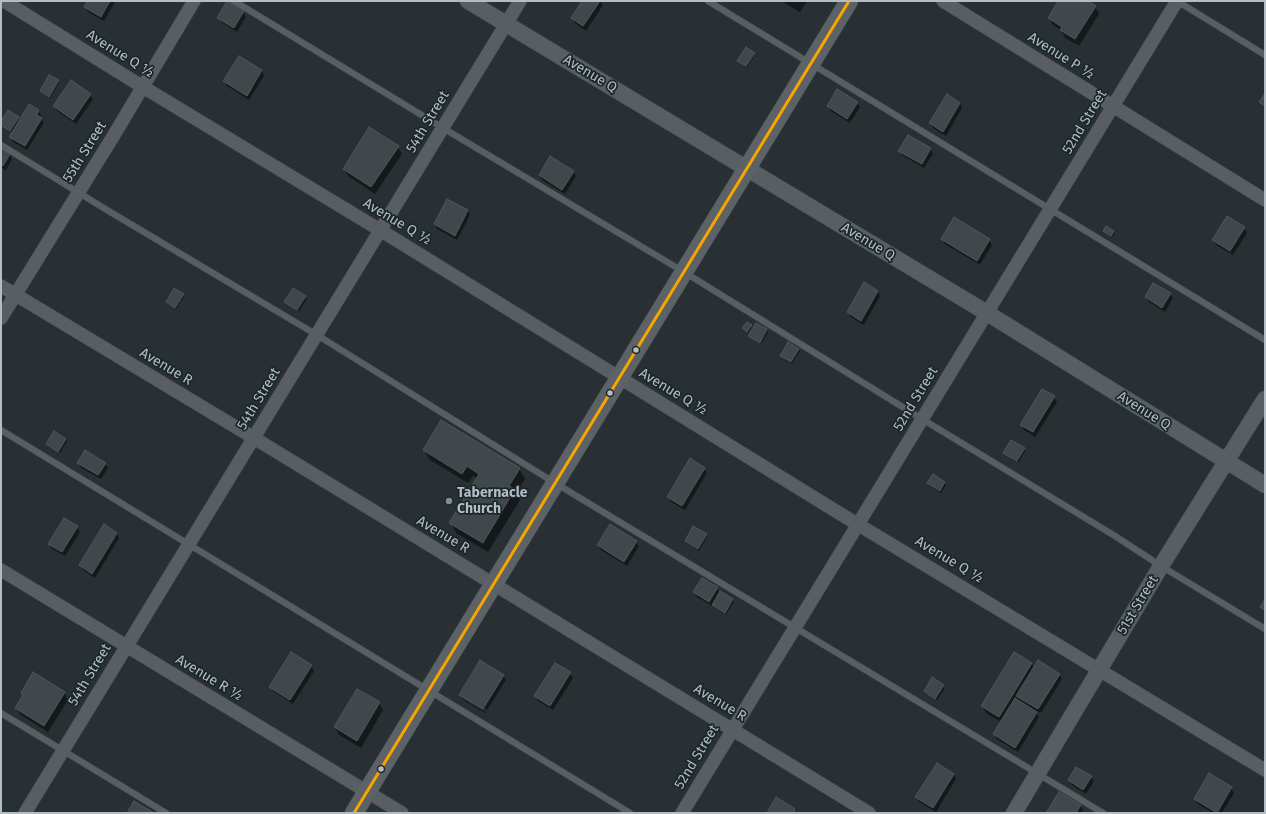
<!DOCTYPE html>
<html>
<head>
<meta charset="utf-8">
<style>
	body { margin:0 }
	#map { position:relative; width:1266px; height:814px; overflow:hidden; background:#283033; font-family:"Fira Sans",sans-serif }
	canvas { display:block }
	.frame { position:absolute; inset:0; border:2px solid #b2bdc4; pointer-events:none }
</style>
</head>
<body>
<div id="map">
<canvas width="1266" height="814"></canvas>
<div class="frame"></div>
</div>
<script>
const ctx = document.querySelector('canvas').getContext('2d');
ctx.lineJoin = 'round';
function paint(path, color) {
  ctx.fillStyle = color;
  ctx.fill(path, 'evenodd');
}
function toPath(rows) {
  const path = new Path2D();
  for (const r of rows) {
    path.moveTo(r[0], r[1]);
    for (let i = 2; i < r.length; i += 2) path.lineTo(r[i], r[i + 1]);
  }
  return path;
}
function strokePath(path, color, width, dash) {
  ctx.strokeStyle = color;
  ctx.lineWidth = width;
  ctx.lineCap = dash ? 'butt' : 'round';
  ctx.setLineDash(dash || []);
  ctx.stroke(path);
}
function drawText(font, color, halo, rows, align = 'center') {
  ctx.font = font + ' "Fira Sans",sans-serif';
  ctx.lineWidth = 3.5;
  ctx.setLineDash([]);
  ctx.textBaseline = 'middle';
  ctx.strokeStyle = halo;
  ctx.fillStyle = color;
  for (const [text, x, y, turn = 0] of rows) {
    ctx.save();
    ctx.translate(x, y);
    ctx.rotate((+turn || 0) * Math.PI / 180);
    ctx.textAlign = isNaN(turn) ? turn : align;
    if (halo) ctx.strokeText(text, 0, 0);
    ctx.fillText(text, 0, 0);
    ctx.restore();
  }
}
const shadow = toPath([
	[88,1,114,1,115,2,104,21,88,12,85,7],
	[583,1,600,1,603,5,586,31,575,23,572,18],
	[781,1,807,1,800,12],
	[1059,1,1087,1,1095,6,1099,14,1079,46,1065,38,1061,30,1053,25,1049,18],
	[243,12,246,17,237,32,221,22,219,18],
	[754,53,755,55,747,67,739,61],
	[239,57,262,71,264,76,249,100,227,86,224,81],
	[58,81,59,83,50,98,42,93,41,91],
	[90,95,93,99,76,124,57,111,54,106],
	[857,103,860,107,850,123,831,111,828,106],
	[960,103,962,108,946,136,933,128,930,123],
	[30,106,39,111,41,116,40,118,44,123,27,150,13,142,11,137,13,133,2,126,1,123,18,117,20,121],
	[398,147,402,154,375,194,348,176,344,169],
	[1,149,10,155,12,159,6,170,1,167],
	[930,149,933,154,924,168,902,155,900,151],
	[573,172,576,176,565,194,542,180,540,175],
	[468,210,470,215,457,240,437,229,435,224],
	[955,219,989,240,992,245,980,265,945,244,942,239],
	[1244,228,1247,233,1233,255,1216,245,1213,240],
	[1104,231,1113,232,1115,234,1112,237],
	[878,291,880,296,864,325,851,317,848,312],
	[1170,294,1173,298,1165,312,1149,302,1146,297],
	[183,295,184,297,176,309,168,304,167,302],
	[305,297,307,299,299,311,287,304,285,302],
	[756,324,767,330,768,332,761,344,751,338,750,336],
	[751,325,752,327,748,333,744,330,743,328],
	[799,349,800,351,792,364,782,358,781,356],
	[1054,397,1057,402,1035,437,1024,430,1021,425],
	[66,439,67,441,60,453,48,446,47,444],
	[1024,449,1025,451,1019,462,1006,455,1004,453],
	[424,450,519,469,525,479,516,493,520,500,488,552,456,533,451,523,477,478,473,476,468,483,430,460],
	[79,463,105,463,108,468,101,479,81,468],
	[704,469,707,473,685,510,671,502,668,497],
	[928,483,945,483,946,485,941,493,929,485],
	[77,527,80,532,65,556,52,549,49,544],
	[117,534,119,538,95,578,83,570,80,565],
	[706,535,707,537,699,551,687,543,686,541],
	[636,542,639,546,627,566,601,550,598,545],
	[717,588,720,592,733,600,734,602,726,614,714,607,713,604,712,606,697,597,694,592],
	[1014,653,1032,664,1034,668,1059,674,1062,679,1041,713,1035,710,1039,717,1018,752,997,739,994,734,1001,722,986,713,982,706],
	[311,666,314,671,293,704,273,691,270,687],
	[570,673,573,678,553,710,538,701,536,696],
	[503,675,506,680,487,710,463,696,463,699,486,712,485,713,463,700,460,695],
	[933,679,944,686,945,688,937,700,926,693,925,691],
	[64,692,68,700,48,732,21,715,16,708,24,696,22,693],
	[379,703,383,710,361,748,339,735,335,727],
	[937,764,954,775,956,779,936,812,919,802,917,797],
	[1091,777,1094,781,1086,794,1072,785,1069,780],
	[1231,788,1234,793,1222,813,1213,813,1198,804,1195,799],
	[1080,806,1083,810,1081,813,1047,813]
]);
const building = toPath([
	[87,1,110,1,101,17,84,7,87,1],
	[227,1,244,11,234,28,217,18,227,1],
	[582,1,600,1,583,26,571,18,582,1],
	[1058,1,1088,1,1096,6,1075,39,1060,30,1062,27,1048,18,1058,1],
	[746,47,755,53,746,66,737,61,746,47],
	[239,56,262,70,247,96,223,81,239,56],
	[49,75,59,80,49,97,40,91,49,75],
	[71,80,91,94,73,120,53,106,71,80],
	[837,89,858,102,847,119,827,106,837,89],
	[947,94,960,103,943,132,929,123,947,94],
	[1264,95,1265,96,1265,106,1259,102,1264,95],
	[29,104,39,110,37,115,42,118,25,146,9,137,29,104],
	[8,110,19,117,10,131,1,125,1,121,8,110],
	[369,127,399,146,371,187,343,169,369,127],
	[908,135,931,148,922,164,898,151,908,135],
	[1,148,10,154,3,166,1,164,1,148],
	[550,156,574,171,562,190,539,175,550,156],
	[447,199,468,210,455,236,434,224,447,199],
	[1227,216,1245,227,1230,251,1212,240,1227,216],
	[954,217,990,239,977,261,941,239,954,217],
	[1106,226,1114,231,1111,236,1103,231,1106,226],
	[864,282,878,291,861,321,847,312,864,282],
	[1153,283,1171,293,1162,308,1145,297,1153,283],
	[174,288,184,294,175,308,166,302,174,288],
	[293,288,306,296,297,310,284,302,293,288],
	[747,322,752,325,747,332,742,328,747,322],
	[756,323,767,329,760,343,748,336,756,323],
	[788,342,799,349,791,362,780,356,788,342],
	[1042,389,1055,396,1033,432,1020,425,1042,389],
	[441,420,520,468,509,486,515,489,483,543,449,523,479,474,467,466,462,474,423,450,441,420],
	[54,431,66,439,58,452,46,444,54,431],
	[1011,440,1025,448,1017,461,1003,453,1011,440],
	[85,450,106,463,98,475,77,463,85,450],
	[690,458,705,468,682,506,667,497,690,458],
	[933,474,945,482,940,491,927,483,933,474],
	[64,518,78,526,62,552,48,544,64,518],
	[104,524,117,533,92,574,79,565,104,524],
	[610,524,637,541,624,562,597,545,610,524],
	[693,526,707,534,698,549,685,541,693,526],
	[702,578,718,587,709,602,693,592,702,578],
	[720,591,733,599,725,613,712,605,720,591],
	[1265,599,1265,610,1260,607,1265,599],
	[291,652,312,665,290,700,269,687,291,652],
	[1014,652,1032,663,999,717,981,706,1014,652],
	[480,660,504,675,483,709,459,695,480,660],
	[1038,660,1060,674,1038,709,1016,696,1038,660],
	[555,663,571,672,550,706,534,696,555,663],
	[33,672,65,692,44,726,15,708,23,695,21,693,33,672],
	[932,677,944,685,935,699,924,691,932,677],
	[357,689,380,702,357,741,334,727,357,689],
	[1015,698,1037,712,1015,748,993,734,1015,698],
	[937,763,954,774,933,808,915,797,937,763],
	[1076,767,1092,776,1083,790,1068,780,1076,767],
	[1209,773,1232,787,1217,813,1194,799,1209,773],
	[1059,792,1081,805,1076,813,1046,813,1059,792],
	[776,797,795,809,793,813,767,813,776,797],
	[134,801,154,813,127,813,134,801]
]);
const service = toPath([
	[234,1,443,128,684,272,922,419,1115,536,1161,566,1265,629],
	[708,1,1265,340],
	[1177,1,1265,55],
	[1,145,107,210,317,335,555,483,1103,813],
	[1,430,630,813],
	[1,713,166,813]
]);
const minor = toPath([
	[4,1,143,87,380,230,839,513,1265,770],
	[943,1,1265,200],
	[1,286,254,438,869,813],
	[1,318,114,135,194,1],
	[1,570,402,813],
	[25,813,520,1],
	[682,813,1177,1]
]);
const tertiary = toPath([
	[468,1,987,313,1265,485],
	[1014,813,1161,566,1265,399]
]);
const secondary = toPath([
	[354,813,849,1]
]);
const bus1 = toPath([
	[354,813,849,1]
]);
const markers = [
	[636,350,3.5,"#b2bdc4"],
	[610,393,3.5,"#b2bdc4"],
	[449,501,4,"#828c91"],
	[381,769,3.5,"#b2bdc4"]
];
const streetNames = [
	["Avenue Q ½",120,54,32],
	["Avenue P ½",1061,56,32],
	["Avenue Q",590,74,31],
	["54th Street",428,122,-59],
	["52nd Street",1085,122,-59],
	["55th Street",85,152,-58],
	["Avenue Q ½",397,222,31],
	["Avenue Q",868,242,31],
	["Avenue R",166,367,31],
	["Avenue Q ½",673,392,31],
	["54th Street",259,399,-59],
	["52nd Street",916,399,-59],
	["Avenue Q",1144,411,32],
	["Avenue R",443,535,31],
	["Avenue Q ½",949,560,31],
	["51st Street",1138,605,-59],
	["54th Street",90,675,-59],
	["Avenue R ½",209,678,31],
	["Avenue R",720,703,31],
	["52nd Street",697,757,-59]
];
const poiNames = [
	["Tabernacle",457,493],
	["Church",457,509]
];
paint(shadow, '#0007');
paint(building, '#41484b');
strokePath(building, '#50575b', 1);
strokePath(service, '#464b4e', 7);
strokePath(minor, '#464b4e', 14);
strokePath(tertiary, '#464b4e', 17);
strokePath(secondary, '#464b4e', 19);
strokePath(service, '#585e61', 6);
strokePath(minor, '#585e61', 13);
strokePath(tertiary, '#585e61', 16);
strokePath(secondary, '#5c6266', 18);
strokePath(bus1, '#f7a600', 3);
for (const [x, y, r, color] of markers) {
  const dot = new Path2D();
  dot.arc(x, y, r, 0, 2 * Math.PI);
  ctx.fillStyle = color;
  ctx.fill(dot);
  strokePath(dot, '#1c272d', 1.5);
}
drawText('14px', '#b2bdc4', '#1c272d', streetNames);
drawText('bold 14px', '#b2bdc4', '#1c272d', poiNames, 'left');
</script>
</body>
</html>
